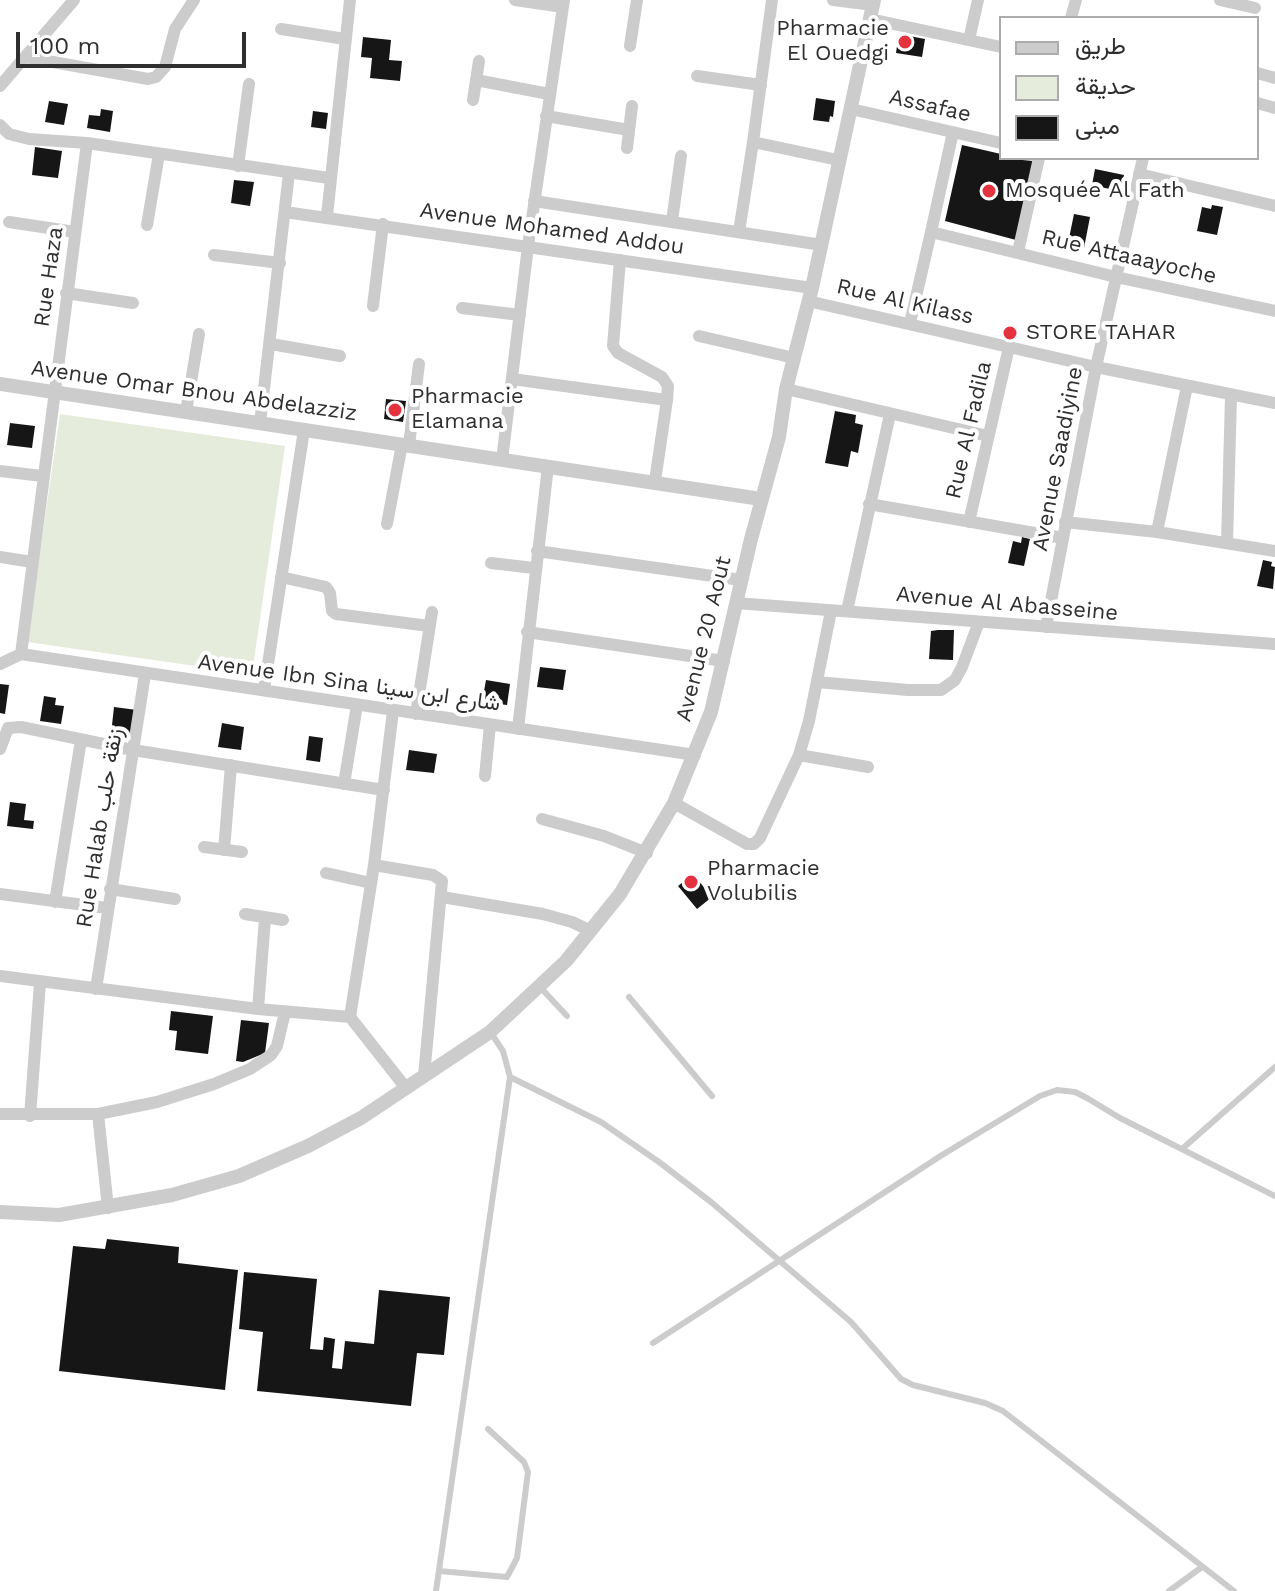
<!DOCTYPE html>
<html>
<head>
<meta charset="utf-8">
<style>
	body { margin:0 }
	#map { position:relative; width:1275px; height:1591px; overflow:hidden; background:#fff; font-family:"Work Sans",Vazirmatn,sans-serif }
	canvas { display:block }
	.legend { position:absolute; left:999px; top:16px; width:260px; height:144px; box-sizing:border-box; background:#fff; border:2px solid #acacac; margin:0; padding:10px 14px; list-style:none; font-size:24px; color:#2f2f2f }
	.legend li { display:flex; align-items:center; gap:16px; height:40px }
	.legend b { width:40px; border:2px solid #acacac }
	.scale { position:absolute; left:16px; top:32px; width:230px; height:36px; box-sizing:border-box; border:4px solid #2f2f2f; border-top:0; padding-left:10px; font-size:24px; line-height:28px; white-space:nowrap; color:#2f2f2f; -webkit-text-stroke:6px #fff; paint-order:stroke }
</style>
</head>
<body>
<div id="map">
<canvas width="1275" height="1591"></canvas>
<ul class="legend">
<li><b style="height:10px;background:#ccc"></b>طريق</li>
<li><b style="height:22px;background:#e5ecdc"></b>حديقة</li>
<li><b style="height:22px;background:#161616"></b>مبنى</li>
</ul>
<div class="scale">100 m</div>
</div>
<script>
const ctx = document.querySelector('canvas').getContext('2d');
ctx.lineJoin = 'round';
function paint(path, color) {
  ctx.fillStyle = color;
  ctx.fill(path, 'evenodd');
}
function toPath(rows) {
  const path = new Path2D();
  for (const r of rows) {
    path.moveTo(r[0], r[1]);
    for (let i = 2; i < r.length; i += 2) path.lineTo(r[i], r[i + 1]);
  }
  return path;
}
function strokePath(path, color, width, dash) {
  ctx.strokeStyle = color;
  ctx.lineWidth = width;
  ctx.lineCap = dash ? 'butt' : 'round';
  ctx.setLineDash(dash || []);
  ctx.stroke(path);
}
function drawText(font, color, halo, rows, align = 'center') {
  ctx.font = font + ' "Work Sans",Vazirmatn,sans-serif';
  ctx.lineWidth = 8;
  ctx.setLineDash([]);
  ctx.textBaseline = 'middle';
  ctx.strokeStyle = halo;
  ctx.fillStyle = color;
  for (const [text, x, y, turn = 0] of rows) {
    ctx.save();
    ctx.translate(x, y);
    ctx.rotate((+turn || 0) * Math.PI / 180);
    ctx.textAlign = isNaN(turn) ? turn : align;
    if (halo) ctx.strokeText(text, 0, 0);
    ctx.fillText(text, 0, 0);
    ctx.restore();
  }
}
const green = toPath([
	[60,414,285,446,252,674,27,642]
]);
const building = toPath([
	[904,35,925,39,922,57,896,53,897,46,902,47],
	[363,37,391,40,389,60,402,61,400,81,370,78,372,58,361,57],
	[816,98,835,101,833,117,830,116,829,122,813,120],
	[49,101,68,104,64,125,45,122],
	[101,109,113,111,110,132,87,128,89,115,100,116],
	[313,111,328,113,326,129,311,127],
	[962,145,1001,154,1001,158,1033,161,1016,240,945,221],
	[35,147,62,151,58,178,32,175],
	[1095,169,1124,175,1122,183,1129,185,1127,193,1092,185],
	[234,180,254,182,250,206,231,203],
	[1212,205,1223,207,1217,235,1197,231,1202,207,1211,209],
	[1074,214,1090,217,1084,248,1076,246,1076,250,1067,248],
	[386,399,406,401,403,422,384,419],
	[835,411,856,415,855,423,863,425,858,453,851,451,848,467,825,463],
	[10,423,35,426,32,448,7,445],
	[1022,537,1030,539,1024,566,1008,563,1013,541,1021,543],
	[1263,560,1272,562,1271,566,1275,567,1273,589,1257,586],
	[938,630,954,630,953,660,929,659,931,631],
	[540,667,566,670,563,690,537,687],
	[486,680,510,684,507,705,482,702],
	[0,684,9,685,5,714,0,713],
	[44,696,56,698,55,705,64,706,61,724,40,721],
	[114,707,137,710,134,736,111,734],
	[222,723,244,727,241,750,218,747],
	[309,736,323,738,320,762,306,760],
	[409,750,437,754,434,773,406,770],
	[10,802,26,804,24,820,34,821,33,829,7,826],
	[693,874,712,897,697,909,678,886],
	[171,1011,213,1016,208,1054,175,1050,177,1031,169,1030],
	[241,1020,269,1023,265,1053,243,1062,236,1061],
	[107,1239,179,1247,178,1263,238,1270,225,1390,59,1371,73,1246,105,1249],
	[244,1272,317,1279,310,1349,323,1350,324,1337,335,1339,332,1368,342,1369,345,1341,374,1344,379,1290,450,1297,444,1355,417,1353,411,1406,257,1391,263,1332,239,1329]
]);
const service = toPath([
	[540,987,567,1016],
	[629,997,712,1096],
	[510,1077,601,1122,659,1162,711,1202,851,1322,901,1379,913,1385,985,1403,1003,1411,1234,1591],
	[1182,1149,1275,1067],
	[653,1343,942,1155,1040,1096,1057,1090,1075,1092,1087,1098,1120,1118,1275,1196],
	[439,1571,507,1577,517,1558,528,1472,524,1462,488,1429],
	[436,1591,510,1077,503,1051,491,1033],
	[1169,1591,1202,1567]
]);
const minor = toPath([
	[515,0,563,7],
	[772,0,753,142,838,160],
	[833,0,873,5],
	[1220,0,1255,8],
	[1071,18,1076,0],
	[870,19,1001,47],
	[281,29,345,39],
	[969,40,978,0],
	[630,46,637,0],
	[25,57,148,79,156,77,165,67,175,29,194,0],
	[1257,73,1275,78],
	[697,76,761,85],
	[476,80,549,94],
	[0,86,74,0],
	[473,100,479,61],
	[1257,103,1275,108],
	[851,109,1001,143],
	[546,116,629,130],
	[0,125,9,134,29,139,87,143,329,178],
	[627,148,632,106],
	[238,166,249,84],
	[1139,174,1275,206],
	[534,201,822,245],
	[285,212,812,288],
	[327,216,350,0],
	[672,221,681,156],
	[9,222,75,232],
	[147,225,159,154],
	[739,232,753,142],
	[931,232,953,132],
	[1018,252,1039,158],
	[214,255,280,263],
	[620,260,613,346,618,353,662,377,668,386,667,400],
	[66,293,133,303],
	[808,301,1096,367,1275,403],
	[373,306,383,224],
	[462,308,520,315],
	[910,323,931,232,1116,277,1275,311],
	[699,336,794,358],
	[271,344,340,356],
	[512,379,667,400,655,481],
	[786,389,988,436],
	[186,412,199,334],
	[260,423,289,173],
	[409,445,419,364],
	[502,460,528,246,564,0],
	[0,471,42,476],
	[869,504,1063,538],
	[969,522,1009,347],
	[1065,522,1157,532,1275,551],
	[387,524,402,444],
	[1157,532,1187,386],
	[1227,542,1231,396],
	[537,551,741,580],
	[0,557,32,562],
	[491,563,534,568],
	[281,577,326,587,330,593,332,611,336,614,429,626],
	[736,603,1275,644],
	[847,611,890,414],
	[1046,627,1096,367,1143,158],
	[527,632,724,661],
	[21,654,87,143],
	[0,664,21,654,695,755],
	[817,682,908,690,941,690,955,680,962,667,979,622],
	[264,690,304,430],
	[393,711,374,865,350,1017,406,1088],
	[416,714,432,612],
	[518,729,548,466],
	[0,749,8,728,21,727,133,750,384,790],
	[799,755,868,767],
	[485,776,490,725],
	[344,784,357,705],
	[674,803,747,844,754,844,760,838,799,755,809,721,831,611],
	[542,819,604,836,647,853],
	[204,847,242,852],
	[224,850,231,765],
	[374,865,433,875,442,881,424,1076],
	[326,873,371,883],
	[110,889,175,899],
	[0,894,107,908],
	[442,897,543,914,572,922,591,931],
	[55,902,81,740],
	[245,914,283,920],
	[0,976,258,1009,350,1017],
	[96,989,145,674],
	[258,1009,265,918],
	[0,1114,98,1114,157,1102,214,1084,250,1069,271,1055,277,1046,285,1012],
	[98,1114,108,1208],
	[30,1116,40,983]
]);
const tertiary = toPath([
	[0,384,761,499],
	[0,1212,59,1215,172,1195,239,1176,308,1146,361,1118,490,1032,566,961,620,894,674,803,711,712,751,539,779,437,786,389,812,288,874,0]
]);
const markers = [
	[905,42,8,"#e4323f"],
	[989,191,8,"#e4323f"],
	[1010,333,8,"#e4323f"],
	[395,410,8,"#e4323f"],
	[691,882,8,"#e4323f"]
];
const poiNames = [
	["Pharmacie",889,29,"right"],
	["El Ouedgi",889,54,"right"],
	["Mosquée Al Fath",1005,191],
	["STORE TAHAR",1026,333],
	["Pharmacie",411,397],
	["Elamana",411,422],
	["Pharmacie",707,869],
	["Volubilis",707,894]
];
const streetNames = [
	["Assafae",930,106,13],
	["Avenue Mohamed Addou",552,229,8],
	["Rue Attaaayoche",1129,257,13],
	["Rue Haza",49,277,-82],
	["Rue Al Kilass",905,302,13],
	["Avenue Omar Bnou Abdelazziz",194,391,8],
	["Rue Al Fadila",969,430,-77],
	["Avenue Saadiyine",1058,459,-79],
	["Avenue Al Abasseine",1007,604,5],
	["Avenue 20 Aout",704,639,-76],
	["Avenue Ibn Sina شارع ابن سينا",349,683,8],
	["Rue Halab زنقة حلب",100,828,-81]
];
paint(green, '#e5ecdc');
paint(building, '#161616');
strokePath(service, '#ccc', 6);
strokePath(minor, '#ccc', 12);
strokePath(tertiary, '#ccc', 14);
for (const [x, y, r, color] of markers) {
  const dot = new Path2D();
  dot.arc(x, y, r, 0, 2 * Math.PI);
  ctx.fillStyle = color;
  ctx.fill(dot);
  strokePath(dot, '#fff', 3);
}
drawText('22px', '#2f2f2f', '#fff', poiNames, 'left');
drawText('22px', '#2f2f2f', '#fff', streetNames);
</script>
</body>
</html>
